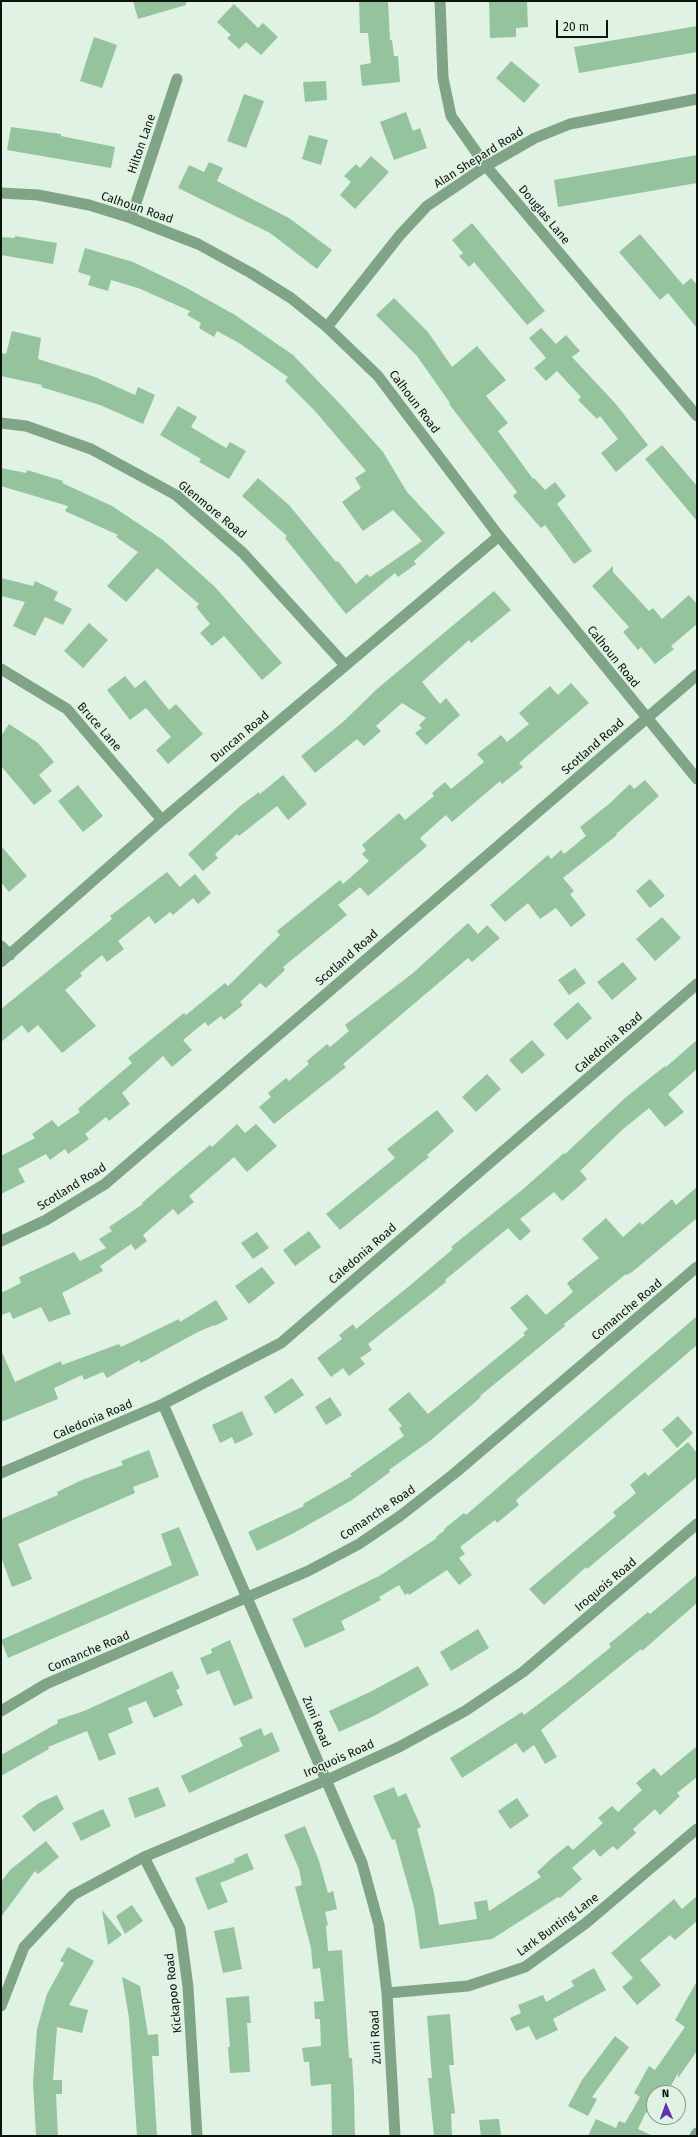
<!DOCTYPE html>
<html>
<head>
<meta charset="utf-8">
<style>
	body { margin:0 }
	#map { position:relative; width:698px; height:2137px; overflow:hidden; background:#dff2e3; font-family:"Fira Sans",sans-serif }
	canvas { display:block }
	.frame { position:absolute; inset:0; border:2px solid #0d140e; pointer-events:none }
	.north { position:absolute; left:646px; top:2085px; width:40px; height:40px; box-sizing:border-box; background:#dff2e3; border:1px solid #8b998e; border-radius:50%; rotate:358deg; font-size:11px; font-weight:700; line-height:16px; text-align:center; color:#0d140e }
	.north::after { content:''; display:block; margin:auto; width:14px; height:18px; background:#6134ac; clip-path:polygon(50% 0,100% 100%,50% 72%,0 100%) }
	.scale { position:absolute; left:556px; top:20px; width:52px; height:18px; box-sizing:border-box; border:2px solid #0d140e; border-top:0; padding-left:5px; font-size:12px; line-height:14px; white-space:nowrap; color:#0d140e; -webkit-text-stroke:3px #dff2e3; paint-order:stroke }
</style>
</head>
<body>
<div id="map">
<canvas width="698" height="2137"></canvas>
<div class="frame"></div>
<div class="north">N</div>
<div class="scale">20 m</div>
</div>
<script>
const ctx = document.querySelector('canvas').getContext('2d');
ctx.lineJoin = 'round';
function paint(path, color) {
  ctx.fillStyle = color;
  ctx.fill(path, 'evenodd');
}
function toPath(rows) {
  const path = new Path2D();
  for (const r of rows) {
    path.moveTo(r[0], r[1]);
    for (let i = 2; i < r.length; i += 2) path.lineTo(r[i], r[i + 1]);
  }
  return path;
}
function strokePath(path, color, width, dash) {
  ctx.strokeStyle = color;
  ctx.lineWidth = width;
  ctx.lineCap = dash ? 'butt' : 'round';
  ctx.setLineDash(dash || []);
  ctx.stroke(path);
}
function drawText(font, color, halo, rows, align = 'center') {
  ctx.font = font + ' "Fira Sans",sans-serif';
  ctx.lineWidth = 3;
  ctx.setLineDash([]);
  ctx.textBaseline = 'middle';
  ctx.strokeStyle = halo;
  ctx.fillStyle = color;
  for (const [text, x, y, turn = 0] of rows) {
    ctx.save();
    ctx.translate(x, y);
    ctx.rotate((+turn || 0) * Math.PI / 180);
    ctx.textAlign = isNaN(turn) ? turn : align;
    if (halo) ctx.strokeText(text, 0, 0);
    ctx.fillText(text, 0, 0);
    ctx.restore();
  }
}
const building = toPath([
	[133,1,186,1,186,5,138,19],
	[359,1,388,1,390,40,392,40,394,56,398,56,400,82,362,86,360,65,371,63,368,33,360,33],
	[489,1,527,1,528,27,516,28,516,37,490,38],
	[234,4,258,28,263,23,278,37,261,55,246,42,239,49,227,38,231,35,217,22],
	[697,26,697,52,579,73,574,47],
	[94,37,117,45,102,88,80,81],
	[511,61,540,85,524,103,496,78],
	[326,81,327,100,305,102,303,82],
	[244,94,264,101,246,148,227,141],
	[406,112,413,131,420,128,427,148,394,160,380,122],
	[11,127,61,134,61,136,115,147,111,168,7,150],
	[309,135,328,140,321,165,302,159],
	[697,155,697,183,558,207,554,180],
	[371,156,389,172,355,209,340,195,351,182,344,176,356,164,360,168],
	[209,162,223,168,217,181,289,218,332,250,317,269,270,233,178,188,189,165,204,172],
	[472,223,545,311,527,325,474,262,469,267,459,256,463,253,452,240],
	[640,234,683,285,691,278,697,285,697,328,668,293,660,300,619,252],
	[15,236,57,243,53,264,1,255,1,237,15,238],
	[85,248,133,262,183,286,235,315,293,355,342,406,383,452,407,492,445,533,414,561,416,564,398,577,395,573,346,614,285,538,287,536,242,496,258,478,289,505,336,562,338,561,356,584,367,574,370,577,422,541,393,510,363,531,342,502,361,488,355,478,366,471,315,411,285,381,288,377,239,343,217,331,214,337,199,328,201,323,187,315,190,311,138,288,111,280,108,291,88,285,91,276,78,272],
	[394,298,428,332,452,367,477,346,506,380,486,396,508,423,498,431,533,479,534,478,545,490,555,482,566,496,557,504,592,551,574,564,545,525,541,528,513,496,517,492,449,404,450,403,417,356,376,315],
	[541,328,556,344,566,335,580,351,572,357,615,403,648,445,616,472,601,453,618,439,600,416,597,419,578,400,581,397,557,371,546,381,534,368,546,358,529,338],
	[12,331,41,338,38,359,95,377,135,395,138,387,155,395,143,424,100,405,41,387,42,385,1,376,1,353,6,354],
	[178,406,197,417,191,427,226,448,230,442,246,451,229,479,199,462,201,459,160,435],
	[662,445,697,486,697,521,645,459],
	[1,468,26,473,27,470,63,481,62,483,112,506,163,540,215,587,282,663,262,680,224,636,212,646,200,633,210,624,196,607,199,604,157,568,126,602,107,586,138,552,116,537,118,535,65,511,68,506,1,486],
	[613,566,613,572,649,611,653,608,662,619,689,595,697,604,697,624,671,646,674,649,655,664,641,647,638,650,623,632,629,627,592,586],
	[1,578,33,586,35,581,58,592,54,600,72,609,63,625,45,617,35,636,13,626,25,602,1,596],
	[494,591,511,610,471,643,469,640,422,682,440,704,446,698,460,715,426,745,415,733,422,728,419,725,426,718,402,703,376,726,381,731,364,746,357,739,315,773,301,756,343,722,377,689],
	[89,623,108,640,83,668,64,651],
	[125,676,135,688,145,680,169,710,176,704,203,734,168,764,156,750,171,737,146,708,130,720,107,690],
	[571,683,589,703,519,763,523,767,502,784,500,781,452,822,446,815,420,838,427,846,368,896,360,887,338,905,347,915,283,967,285,970,266,988,260,983,240,1002,243,1005,224,1020,221,1016,208,1026,205,1022,183,1040,192,1050,172,1067,163,1056,122,1093,130,1104,109,1121,106,1117,85,1134,89,1139,68,1154,65,1149,50,1160,46,1154,18,1169,25,1182,1,1194,1,1156,35,1138,32,1134,52,1120,58,1127,80,1112,78,1109,132,1063,128,1058,184,1013,186,1015,225,983,228,986,280,935,277,931,340,880,343,884,369,861,362,854,366,850,362,845,399,813,405,820,434,796,432,793,445,782,451,789,484,762,477,754,501,735,507,742,529,724,519,713,550,686,558,695],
	[9,724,38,743,54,762,39,775,52,791,34,805,1,766,1,736],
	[283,775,307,804,288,820,277,806,239,836,237,834,215,854,218,858,203,871,188,854,239,807,259,792,260,794],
	[645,780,659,796,616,834,617,835,563,878,574,891,570,894,586,915,571,927,556,908,540,919,528,903,505,922,490,905,548,855,551,859,561,850,564,854,586,836,580,827,609,804,630,784,634,789],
	[78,785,103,816,83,832,58,801],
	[1,846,27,876,9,892,1,882],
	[167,872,180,887,195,874,211,893,198,904,193,898,173,915,170,912,155,924,149,916,118,941,124,949,107,962,102,955,80,973,82,976,65,990,96,1026,62,1053,38,1025,28,1033,22,1025,1,1042,1,1009,112,919,110,916],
	[650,879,665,896,650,908,636,891],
	[662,917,681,938,655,961,636,939],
	[468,923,478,934,487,925,500,938,472,962,468,958,343,1064,346,1067,274,1124,259,1107,271,1097,268,1093,286,1078,289,1081,309,1064,307,1061,327,1044,330,1047,349,1031,345,1025,413,973],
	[623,962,637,979,612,1000,597,982],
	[575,968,586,983,569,995,558,980],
	[578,1002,592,1018,567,1040,553,1024],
	[532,1040,545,1055,522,1074,509,1060],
	[697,1040,697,1069,668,1094,684,1112,665,1127,649,1108,622,1130,580,1171,587,1179,562,1201,554,1192,520,1219,531,1231,520,1241,508,1228,445,1280,446,1282,368,1344,372,1350,360,1358,365,1364,349,1376,343,1368,331,1377,317,1358,342,1339,339,1335,353,1324,356,1329,408,1287,453,1249,451,1247,522,1190,564,1153,565,1154,625,1098,665,1066,666,1067],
	[487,1074,501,1089,476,1112,462,1097],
	[437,1110,454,1131,427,1155,429,1157,340,1230,326,1214,395,1158,387,1149],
	[237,1124,245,1133,256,1124,277,1146,247,1172,234,1157,189,1196,194,1202,178,1215,173,1209,143,1235,147,1241,135,1250,131,1244,100,1266,103,1271,62,1293,71,1314,49,1322,41,1307,13,1319,10,1312,1,1315,1,1293,21,1283,19,1277,74,1252,80,1261,106,1248,99,1239,112,1231,109,1227,143,1204,142,1203,172,1177,210,1145,212,1147],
	[697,1187,697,1218,632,1272,627,1275,626,1274,564,1324,565,1326,480,1396,481,1397,431,1440,389,1470,390,1472,352,1500,292,1534,257,1551,248,1532,304,1506,303,1504,352,1476,350,1474,404,1436,399,1428,402,1426,388,1409,409,1392,428,1414,525,1335,523,1333,528,1329,510,1308,527,1294,546,1315,573,1292,567,1283,599,1258,582,1239,606,1218,623,1237,640,1222,642,1225,672,1199,676,1205],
	[309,1231,321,1247,295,1266,283,1250],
	[257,1232,269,1248,253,1259,241,1243],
	[262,1267,275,1283,249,1304,235,1286],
	[216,1300,228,1319,215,1326,214,1325,196,1333,141,1363,139,1360,107,1378,103,1372,84,1380,82,1375,54,1388,58,1399,1,1422,1,1350,15,1382,61,1361,62,1365,119,1344,121,1347,179,1319,180,1322],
	[697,1316,697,1345,516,1500,519,1505,497,1523,495,1520,460,1547,465,1554,459,1558,472,1575,459,1585,447,1570,409,1595,408,1593,405,1595,399,1585,379,1597,381,1600,341,1621,345,1630,305,1648,292,1619,381,1575,437,1538,436,1537,445,1530,444,1529,464,1513,466,1515],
	[292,1378,304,1395,275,1414,264,1397],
	[330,1397,342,1415,326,1425,315,1407],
	[242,1411,253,1435,235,1444,232,1437,220,1443,212,1425],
	[678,1416,693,1433,677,1448,662,1430],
	[688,1442,697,1453,697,1477,587,1569,586,1567,544,1605,529,1589,616,1516,613,1512,636,1493,630,1485,645,1472,648,1476],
	[149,1450,159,1477,133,1487,135,1493,18,1544,32,1579,12,1587,1,1557,1,1519,58,1495,57,1492,82,1480,123,1465,121,1461],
	[179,1527,199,1575,8,1658,1,1640,172,1565,161,1534],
	[697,1575,697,1603,642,1651,641,1649,541,1730,557,1757,545,1764,534,1745,523,1753,516,1743,462,1778,450,1758,522,1712,524,1715,564,1685,611,1647,609,1644,648,1612,650,1614],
	[478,1629,489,1648,451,1671,440,1652],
	[230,1640,253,1698,234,1706,219,1670,207,1675,200,1658,212,1653,211,1649],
	[418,1666,429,1685,374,1716,339,1732,329,1711,370,1692],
	[172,1671,180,1688,176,1690,183,1705,154,1718,146,1701,128,1708,133,1723,108,1734,116,1754,99,1761,87,1731,48,1747,49,1749,1,1776,1,1755,58,1723,57,1720,84,1711],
	[261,1728,264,1736,272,1732,280,1751,189,1793,181,1776,243,1746,239,1738],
	[697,1746,697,1777,677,1793,680,1796,660,1815,655,1809,633,1829,636,1833,617,1850,613,1846,600,1857,594,1849,572,1868,582,1879,560,1898,558,1897,492,1939,420,1949,414,1907,395,1839,392,1840,373,1796,394,1787,398,1797,406,1793,421,1827,417,1829,434,1893,439,1925,477,1919,474,1902,487,1900,489,1911,541,1877,537,1872,553,1857,568,1845,573,1850,603,1823,598,1818,612,1806,618,1812,642,1790,636,1783,654,1768,661,1776],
	[158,1787,166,1806,135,1818,128,1798],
	[57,1795,64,1809,34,1832,22,1816,39,1803],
	[517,1798,529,1816,510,1829,498,1811],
	[103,1809,111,1826,81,1841,72,1823],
	[305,1826,319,1861,328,1893,333,1891,337,1909,325,1912,328,1925,326,1926,328,1951,342,1950,349,2058,352,2058,354,2094,355,2136,332,2136,331,2084,311,2086,309,2062,304,2062,302,2048,321,2046,320,2019,315,2019,314,2002,324,2001,320,1968,313,1969,311,1948,295,1887,302,1885,299,1869,284,1835],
	[46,1841,59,1857,38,1874,35,1871,1,1917,1,1882,10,1870],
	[247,1853,254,1869,220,1883,228,1902,208,1910,195,1878,235,1862,234,1859],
	[697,1896,697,1921,675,1940,670,1935,640,1960,661,1985,637,2005,622,1987,633,1978,611,1953,674,1899,682,1909],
	[132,1905,143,1921,125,1934,116,1916],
	[102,1910,122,1935,108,1945],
	[234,1927,242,1969,223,1973,214,1931],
	[68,1947,94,1961,69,2005,88,2010,82,2033,57,2027,53,2080,62,2080,62,2094,56,2094,58,2136,36,2136,33,2082,37,2029,47,1994,64,1963,60,1961],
	[594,1968,606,1990,553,2019,558,2030,536,2040,529,2026,516,2031,510,2018,521,2013,518,2005,543,1995,546,2002,574,1986,571,1981],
	[122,1977,140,1986,148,2035,158,2034,159,2056,152,2056,157,2136,137,2136,129,2018],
	[697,1981,697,2051,678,2078,678,2073,667,2093,654,2093,654,2116,646,2112,638,2129,653,2136,588,2136,596,2119,616,2128,619,2121,625,2123,640,2097,634,2093,649,2066,655,2070,685,2027,675,2020],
	[249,1996,251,2023,247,2023,250,2072,230,2073,228,2047,230,2047,226,1998],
	[450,2014,454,2065,449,2065,455,2113,451,2114,452,2136,434,2136,428,2078,432,2078,427,2016],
	[615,2036,629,2047,592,2097,597,2099,588,2116,568,2106,582,2080],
	[499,2119,501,2136,481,2136,479,2120]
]);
const minor = toPath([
	[440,1,443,78,451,116,486,166,697,416],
	[1,193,38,195,89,205,131,218,198,244,251,273,291,298,327,327,378,376,499,536,697,779],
	[131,218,177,79],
	[327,327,400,235,427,206,486,166,535,138,570,124,697,99],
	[1,423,26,426,91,449,176,495,243,553,345,665],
	[1,669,67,709,162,820],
	[1,946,10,955],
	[1,962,162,820,499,536],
	[1,1241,46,1220,105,1184,697,675],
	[163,1404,362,1863,379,1925,387,1993,395,2136],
	[1,1473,163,1404,281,1343,697,984],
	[1,1711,46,1684,308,1571,359,1544,400,1516,455,1473,697,1267],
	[144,1857,180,1928,188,1987,197,2136],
	[387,1993,468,1986,525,1967,586,1923,697,1829],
	[1,2006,24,1947,73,1895,144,1857,327,1780,399,1747,465,1711,523,1672,697,1524],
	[695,2136,697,2133]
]);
const streetNames = [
	["Hilton Lane",142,144,-71],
	["Alan Shepard Road",479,158,-32],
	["Calhoun Road",137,208,19],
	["Douglas Lane",544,215,50],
	["Calhoun Road",414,402,53],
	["Glenmore Road",212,510,39],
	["Calhoun Road",613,657,51],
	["Bruce Lane",99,727,49],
	["Duncan Road",240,737,-40],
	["Scotland Road",593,747,-41],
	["Scotland Road",347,958,-41],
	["Caledonia Road",609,1043,-41],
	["Scotland Road",72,1187,-32],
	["Caledonia Road",363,1254,-41],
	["Comanche Road",627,1310,-40],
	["Caledonia Road",93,1420,-23],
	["Comanche Road",378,1513,-34],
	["Iroquois Road",606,1585,-40],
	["Comanche Road",89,1652,-23],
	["Zuni Road",316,1722,67],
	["Iroquois Road",339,1759,-24],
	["Lark Bunting Lane",558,1925,-36],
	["Kickapoo Road",174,1993,-96],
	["Zuni Road",376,2037,-93]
];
paint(building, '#95c39e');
strokePath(minor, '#7fa486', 11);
drawText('12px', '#0d140e', '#dff2e3', streetNames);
</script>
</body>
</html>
